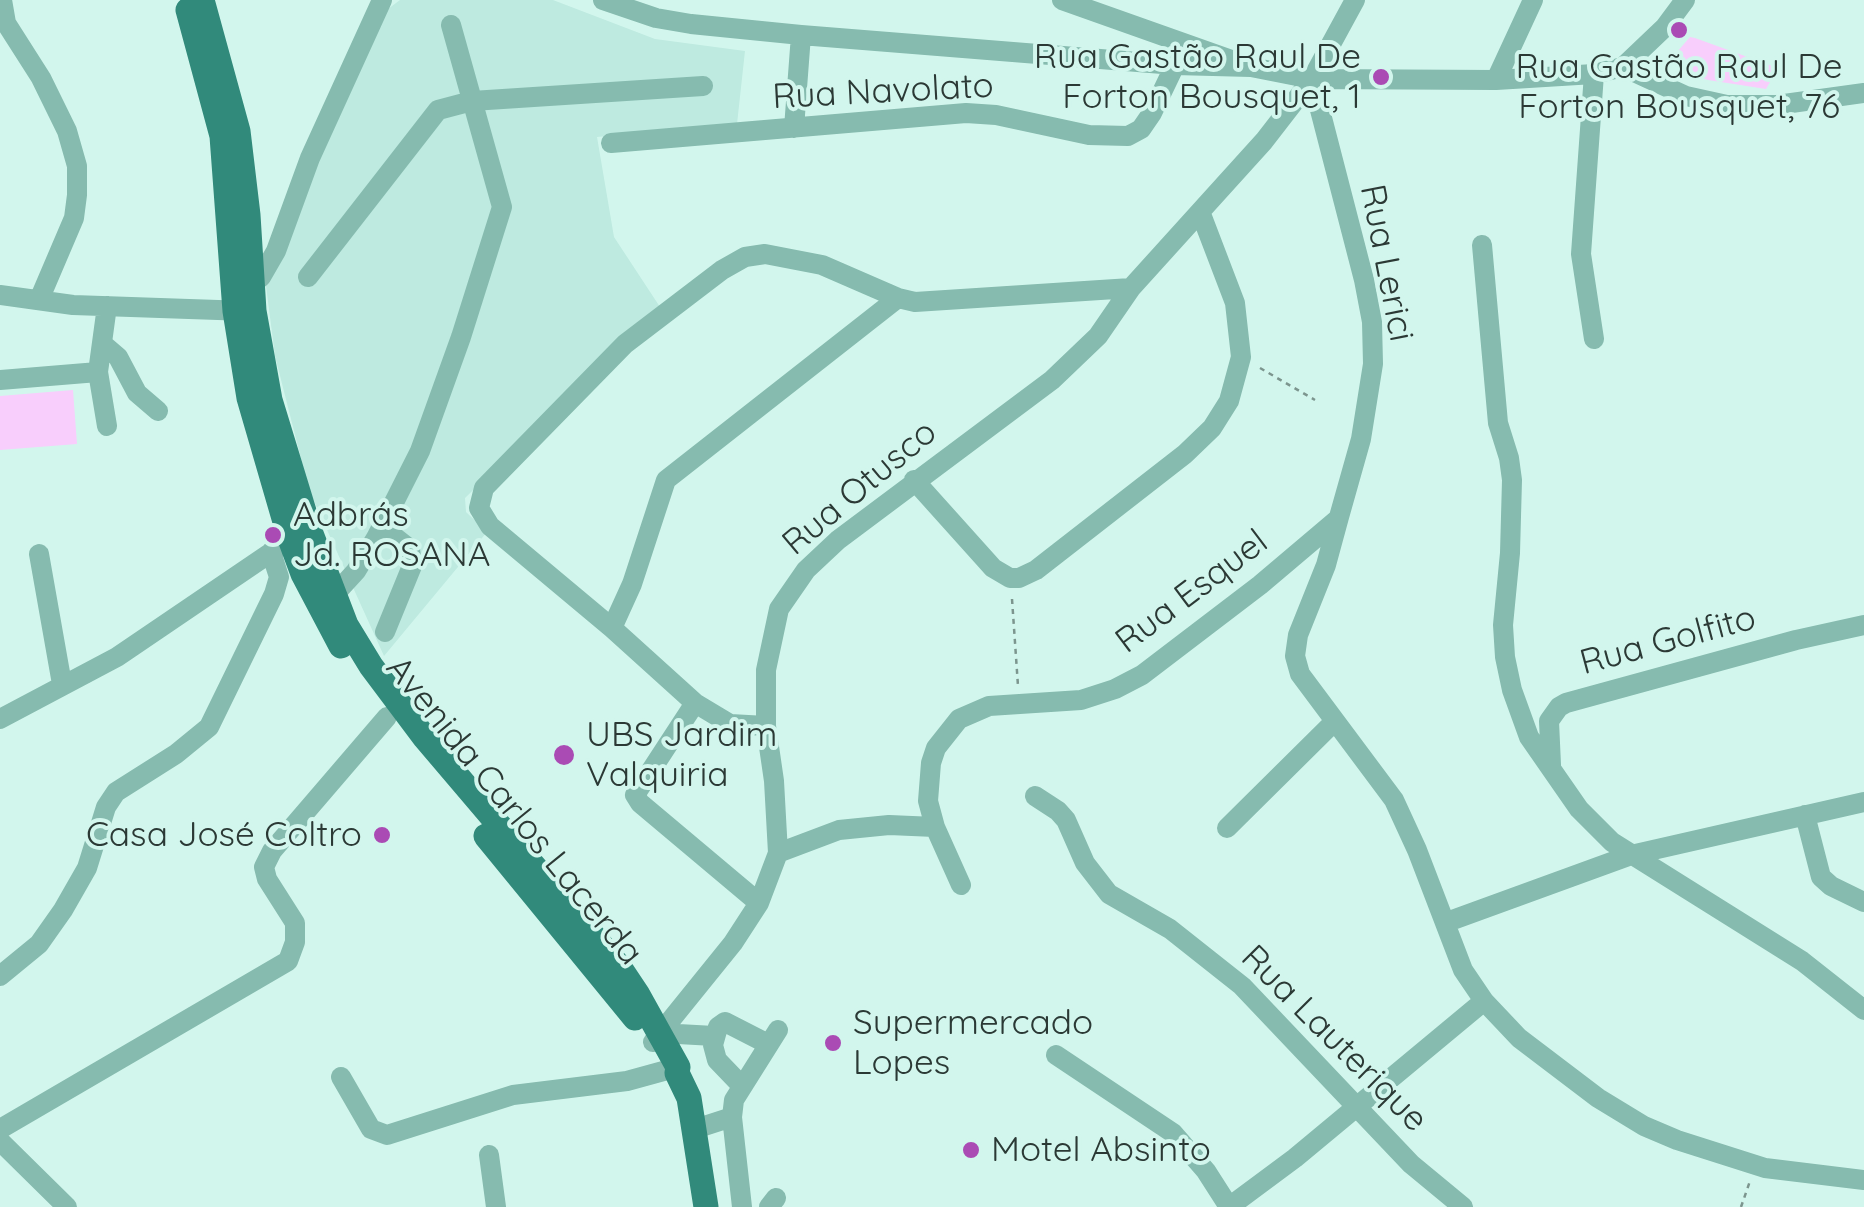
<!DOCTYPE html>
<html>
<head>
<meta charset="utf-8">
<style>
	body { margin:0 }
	canvas { display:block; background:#d2f6ed }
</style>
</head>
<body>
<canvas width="1864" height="1207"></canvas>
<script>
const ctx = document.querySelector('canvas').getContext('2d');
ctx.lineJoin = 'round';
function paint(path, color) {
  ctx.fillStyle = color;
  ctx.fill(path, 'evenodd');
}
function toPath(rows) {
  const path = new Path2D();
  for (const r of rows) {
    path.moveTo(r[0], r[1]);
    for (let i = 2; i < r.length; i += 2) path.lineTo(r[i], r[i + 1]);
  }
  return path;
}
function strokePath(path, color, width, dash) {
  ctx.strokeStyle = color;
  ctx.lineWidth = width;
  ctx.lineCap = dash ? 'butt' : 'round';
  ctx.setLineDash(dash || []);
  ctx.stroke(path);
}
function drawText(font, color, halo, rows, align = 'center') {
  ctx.font = font + ' Quicksand,sans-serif';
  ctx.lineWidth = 8;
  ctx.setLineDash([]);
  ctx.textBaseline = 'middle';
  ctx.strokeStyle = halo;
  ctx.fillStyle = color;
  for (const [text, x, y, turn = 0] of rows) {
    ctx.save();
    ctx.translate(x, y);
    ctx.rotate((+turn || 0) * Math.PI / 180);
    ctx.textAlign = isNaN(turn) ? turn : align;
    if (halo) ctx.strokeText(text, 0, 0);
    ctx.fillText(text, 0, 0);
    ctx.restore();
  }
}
const built = toPath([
	[400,0,553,0,655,39,745,51,737,124,597,137,614,237,660,307,465,498,466,512,487,532,384,656,309,490,275,356,265,278,384,12]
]);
const green = toPath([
	[1690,37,1695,38,1778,68,1766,89,1708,80,1680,71,1670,60],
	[73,390,77,444,0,450,0,396]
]);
const path = toPath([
	[1260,368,1315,400],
	[1012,599,1018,686],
	[1741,1207,1750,1181]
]);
const minor = toPath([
	[2,0,6,23,41,78,67,131,77,166,77,195,74,218,39,300],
	[603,0,656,18,691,24,801,35,1175,65,1251,67,1312,79,1496,80,1594,74,1623,67,1665,27,1685,0],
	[1062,0,1234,61],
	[1623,67,1686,96,1727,105,1777,105,1864,93],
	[1312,79,1364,280,1372,322,1373,364,1361,439,1339,517,1326,565,1298,635,1295,656,1300,674,1394,800,1417,850,1463,970,1484,1001,1519,1038,1598,1098,1644,1126,1677,1140,1765,1168,1864,1180],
	[1496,80,1533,0],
	[794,128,801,35],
	[611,143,966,113,996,115,1089,135,1128,136,1141,129,1152,113,1175,65],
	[1482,245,1498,423,1509,458,1512,480,1510,553,1503,625,1505,657,1512,690,1529,737,1579,809,1612,842,1802,961,1864,1010],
	[308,277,438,110,472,101,703,86],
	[246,290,261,277,276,251,310,158,382,0],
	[0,295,73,305,247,311],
	[107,306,98,372,107,426],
	[1594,339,1581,254,1594,74],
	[104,345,118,357,137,393,158,411],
	[0,380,98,372],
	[914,480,993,568,1010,578,1019,578,1036,570,1185,454,1212,428,1229,401,1241,357,1235,303,1201,214],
	[382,527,410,549,412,566,385,632],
	[39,554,62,684],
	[323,602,334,595,356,571,376,538,420,451,461,337,502,207,451,25],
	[612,628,632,584,666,480,898,298],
	[695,703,635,795,640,803,759,903],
	[0,719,117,657,279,547],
	[766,726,730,724,695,703,612,628,490,526,479,508,484,488,625,344,722,270,745,257,765,254,822,265,898,298,915,302,1131,288],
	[1551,765,1549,721,1559,707,1566,703,1796,640,1864,625],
	[1035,796,1058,811,1066,820,1085,863,1109,894,1170,929,1242,986,1411,1164,1463,1207],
	[1805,815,1821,877,1831,886,1864,902],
	[1227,828,1335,721],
	[778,853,839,830,889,825,935,827],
	[961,885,935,827,928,801,931,763,936,748,959,719,989,706,1081,700,1115,689,1142,675,1260,585,1338,519],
	[1447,922,1631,855,1864,802],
	[0,976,39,944,63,910,87,868,106,807,116,792,176,754,209,727,274,594,279,577,271,552],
	[660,1033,714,1036],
	[653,1042,733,943,759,903,778,853,774,781,766,726,766,670,779,609,806,570,838,540,1052,380,1098,336,1131,288,1264,141,1312,79,1355,0],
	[1056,1055,1173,1133,1206,1171,1229,1207],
	[341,1077,371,1129,387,1135,513,1095,627,1081,678,1067],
	[741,1085,717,1060,713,1045,718,1027,725,1022,768,1044],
	[0,1129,288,961,295,942,295,923,267,879,264,867,272,851,387,717],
	[695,1129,732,1117],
	[0,1141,67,1207],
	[489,1155,496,1207],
	[742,1207,732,1117,734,1100,778,1030],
	[769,1207,776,1198],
	[1229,1207,1295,1158,1484,1001]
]);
const major = toPath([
	[202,0,238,131,248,215,254,311,270,400,310,531,346,625,371,666,425,738,618,965,638,995,678,1067,677,1073,689,1098,706,1207],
	[188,10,222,136,235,311,249,398,290,539,303,574,341,646],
	[486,836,635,1018]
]);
const markers = [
	[1679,30,10,"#aa4bb4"],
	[1381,77,10,"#aa4bb4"],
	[273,535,10,"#aa4bb4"],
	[564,755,12,"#aa4bb4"],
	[382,835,10,"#aa4bb4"],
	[833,1043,10,"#aa4bb4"],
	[971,1150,10,"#aa4bb4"]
];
const poiNames = [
	["Rua Gastão Raul De",1361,57,"right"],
	["Forton Bousquet, 1",1361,97,"right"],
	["Rua Gastão Raul De",1679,67,"center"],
	["Forton Bousquet, 76",1679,107,"center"],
	["Adbrás",293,515],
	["Jd. ROSANA",293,555],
	["UBS Jardim",586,735],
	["Valquiria",586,775],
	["Casa José Coltro",362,835,"right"],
	["Supermercado",853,1023],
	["Lopes",853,1063],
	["Motel Absinto",991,1150]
];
const streetNames = [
	["Rua Navolato",883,92,-3],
	["Rua Lerici",1386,263,79],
	["Rua Otusco",860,488,-40],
	["Rua Esquel",1192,592,-37],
	["Rua Golfito",1668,641,-15],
	["Avenida Carlos Lacerda",514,811,51],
	["Rua Lauterique",1334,1039,45]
];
paint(built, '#beeae0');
paint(green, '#f8cefc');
strokePath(path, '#7c958e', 2.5, [5, 5]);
strokePath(minor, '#86bbaf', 20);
strokePath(major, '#318a7b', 25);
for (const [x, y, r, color] of markers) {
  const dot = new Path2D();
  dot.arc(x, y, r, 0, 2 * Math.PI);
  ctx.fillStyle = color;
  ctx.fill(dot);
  strokePath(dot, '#d2f6ed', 4);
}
drawText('35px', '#2b3935', '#d2f6ed', poiNames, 'left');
drawText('35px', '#2b3935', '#d2f6ed', streetNames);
</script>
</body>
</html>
